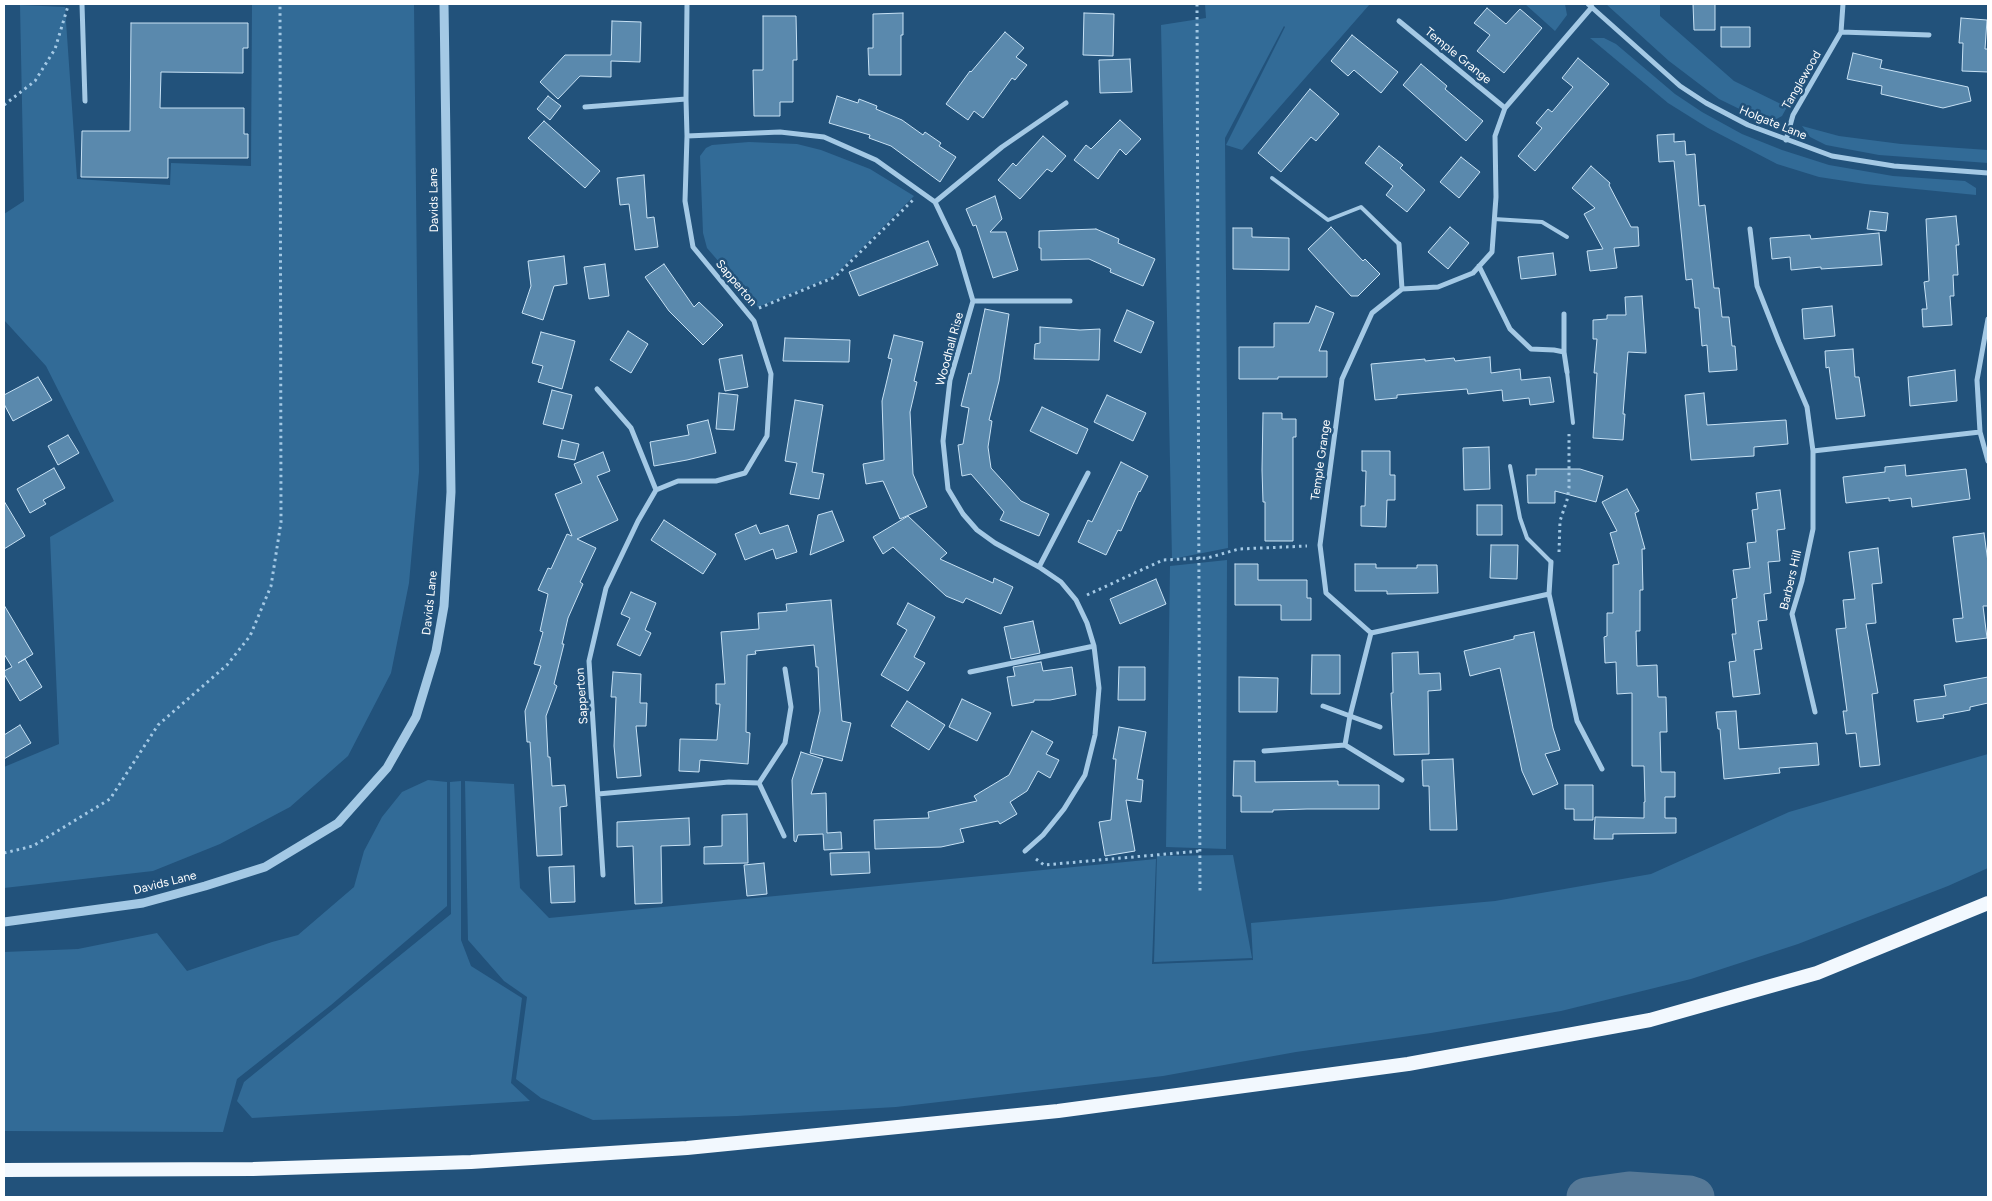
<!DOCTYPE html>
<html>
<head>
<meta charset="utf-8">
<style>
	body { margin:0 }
	#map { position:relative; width:1992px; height:1201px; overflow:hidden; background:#22527b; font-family:Figtree,sans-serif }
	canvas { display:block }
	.frame { position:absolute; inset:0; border:5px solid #fff; pointer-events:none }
</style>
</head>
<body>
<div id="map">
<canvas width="1992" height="1201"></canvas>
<div class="frame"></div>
</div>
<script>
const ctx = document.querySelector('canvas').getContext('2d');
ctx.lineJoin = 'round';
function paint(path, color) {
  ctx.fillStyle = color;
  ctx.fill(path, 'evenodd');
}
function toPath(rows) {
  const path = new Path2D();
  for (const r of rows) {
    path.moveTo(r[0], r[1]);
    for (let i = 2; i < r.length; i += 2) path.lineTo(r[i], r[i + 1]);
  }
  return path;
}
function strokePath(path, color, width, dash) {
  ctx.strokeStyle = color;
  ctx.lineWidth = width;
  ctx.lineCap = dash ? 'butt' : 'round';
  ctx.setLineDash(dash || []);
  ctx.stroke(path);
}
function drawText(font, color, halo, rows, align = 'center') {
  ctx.font = font + ' Figtree,sans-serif';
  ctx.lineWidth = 5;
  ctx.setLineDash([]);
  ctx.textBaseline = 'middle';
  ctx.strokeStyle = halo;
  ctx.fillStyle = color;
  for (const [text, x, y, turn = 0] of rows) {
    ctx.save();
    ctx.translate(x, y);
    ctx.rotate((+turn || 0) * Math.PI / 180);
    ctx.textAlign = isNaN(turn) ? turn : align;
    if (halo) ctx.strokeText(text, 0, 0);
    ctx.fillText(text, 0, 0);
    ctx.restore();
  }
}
const green = toPath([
	[252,4,414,4,419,472,409,583,391,673,348,756,290,807,220,844,153,871,4,888,4,767,59,744,50,537,114,501,46,366,4,320,4,214,24,201,20,5,65,7,77,179,170,185,171,163,251,166],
	[1205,4,1370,4,1242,150,1226,145,1285,27,1284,26,1225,138,1228,548,1172,559,1161,25,1206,18],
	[1525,4,1565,4,1567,15,1555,31],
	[1606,4,1660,4,1660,16,1734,81,1787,107,1782,116,1771,122,1764,121,1719,99,1669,61],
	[1590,38,1604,38,1616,44,1675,94,1702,112,1742,134,1782,150,1829,165,1893,176,1965,181,1976,188,1976,195,1865,184,1819,177,1777,164,1708,128,1668,103],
	[1802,126,1839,136,1901,144,1988,150,1988,163,1879,155,1847,149,1826,145,1810,137],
	[749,142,797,144,821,150,870,169,914,196,834,276,758,307,707,248,703,233,700,156,706,148,712,145],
	[1227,560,1226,849,1166,847,1170,566],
	[1988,754,1988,868,1948,886,1798,944,1691,979,1561,1011,1431,1033,1296,1052,1163,1076,896,1107,737,1116,593,1120,541,1098,516,1079,527,997,504,981,468,940,465,781,514,784,520,888,549,918,1156,859,1152,964,1253,960,1251,923,1495,901,1651,874,1789,812],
	[428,780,447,782,447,906,331,1005,237,1079,223,1132,4,1131,4,952,78,949,157,933,187,971,272,942,298,935,354,887,364,851,382,817,402,792],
	[461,781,461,940,471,966,522,998,511,1083,530,1101,252,1118,237,1101,244,1082,451,914,450,782],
	[1233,855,1252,958,1154,962,1157,856]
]);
const river = toPath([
	[1586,1197,1629,1191,1689,1195,1695,1197]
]);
const building = toPath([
	[1693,4,1715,4,1715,30,1694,30,1693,4],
	[1487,8,1506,24,1520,9,1542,28,1504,73,1477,51,1490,35,1474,23,1487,8],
	[903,13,903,35,901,35,901,75,869,75,868,48,873,48,873,14,903,13],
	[1084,13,1114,14,1113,56,1083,55,1084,13],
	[763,16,796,16,797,60,793,60,793,102,780,102,780,116,754,116,753,70,763,70,763,16],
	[1961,18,1987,20,1985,49,1988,49,1988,72,1962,71,1963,43,1959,43,1961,18],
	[612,21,641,22,640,62,611,61,611,77,580,76,558,99,540,82,565,55,611,55,612,21],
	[131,23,248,23,248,48,243,48,243,73,161,72,160,108,244,108,244,134,248,134,248,158,168,158,168,178,81,177,82,131,130,131,131,23],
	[1721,27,1750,27,1750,47,1721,47,1721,27],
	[1005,32,1024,48,1016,57,1027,65,1015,80,1012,78,983,118,974,111,968,120,946,104,970,71,971,72,1005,32],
	[1352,35,1398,72,1381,93,1354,70,1348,76,1331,61,1352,35],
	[1853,53,1882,60,1880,68,1968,87,1971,101,1943,108,1881,94,1882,86,1847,79,1853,53],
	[1578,58,1609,84,1535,171,1518,156,1542,128,1536,123,1548,109,1552,112,1573,87,1562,78,1578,58],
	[1130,59,1132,92,1100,93,1099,60,1130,59],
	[1421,64,1447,86,1445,89,1483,121,1466,141,1403,85,1421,64],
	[1310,89,1339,114,1316,141,1311,137,1281,172,1258,153,1310,89],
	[548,96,561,106,550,120,537,109,548,96],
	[837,96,858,103,859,99,877,106,876,109,902,120,923,135,925,132,941,143,939,146,956,157,940,182,891,146,869,138,870,135,829,123,837,96],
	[1120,120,1141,139,1126,155,1120,149,1098,179,1074,160,1086,145,1091,149,1120,120],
	[544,121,600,171,585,188,528,138,544,121],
	[1674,134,1674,142,1685,141,1686,155,1695,154,1699,206,1705,205,1714,288,1719,288,1722,317,1729,317,1732,346,1735,346,1737,370,1709,372,1707,345,1702,346,1699,308,1695,308,1692,279,1686,280,1674,161,1659,162,1657,135,1674,134],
	[1043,136,1066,156,1052,172,1047,169,1020,199,998,180,1013,163,1016,166,1043,136],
	[1379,146,1403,165,1400,168,1425,190,1407,212,1386,195,1393,186,1365,163,1379,146],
	[1461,157,1480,172,1459,198,1440,182,1461,157],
	[1591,166,1610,183,1609,185,1631,227,1638,227,1639,246,1614,248,1617,268,1590,271,1587,251,1603,249,1584,214,1595,208,1572,188,1591,166],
	[644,175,647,218,654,217,658,247,635,250,629,204,620,205,617,178,644,175],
	[995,196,1002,219,990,232,1006,232,1018,270,993,278,976,225,973,226,966,209,995,196],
	[1870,211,1888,213,1886,231,1867,229,1870,211],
	[1956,216,1959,245,1956,245,1958,275,1953,275,1954,296,1950,296,1952,325,1923,327,1922,309,1927,309,1924,282,1929,281,1926,219,1956,216],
	[1331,227,1363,261,1365,259,1380,274,1358,296,1351,296,1308,249,1331,227],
	[1450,227,1469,243,1448,269,1428,252,1450,227],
	[1233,228,1252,228,1252,237,1289,238,1289,270,1233,269,1233,228],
	[1096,229,1119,239,1118,243,1155,259,1143,286,1110,272,1111,269,1089,259,1041,260,1041,248,1039,248,1039,231,1096,229],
	[1879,233,1882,265,1821,269,1821,267,1791,270,1790,257,1772,259,1770,238,1810,235,1811,239,1879,233],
	[928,241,938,265,859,296,849,272,928,241],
	[1553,253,1556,275,1521,279,1518,257,1553,253],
	[564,256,567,284,554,286,543,320,522,313,531,286,528,261,564,256],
	[605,264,609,296,589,299,584,267,605,264],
	[664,264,694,307,699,302,723,325,703,345,669,311,645,277,664,264],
	[1642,296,1646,353,1628,352,1623,414,1625,414,1623,440,1593,438,1597,373,1594,373,1597,339,1593,339,1593,320,1607,319,1607,315,1626,315,1625,297,1642,296],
	[1316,306,1334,313,1319,351,1327,351,1327,377,1278,377,1278,379,1239,379,1239,347,1274,347,1274,323,1309,323,1316,306],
	[1832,306,1835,336,1804,339,1802,309,1832,306],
	[985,309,1009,314,999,381,989,420,992,421,988,447,991,468,1021,501,1049,514,1039,536,1000,520,1004,512,971,474,962,476,958,445,963,444,969,408,961,406,969,373,971,374,985,309],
	[1127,310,1154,322,1141,353,1114,341,1127,310],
	[1040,327,1080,330,1100,329,1099,360,1034,359,1035,344,1040,343,1040,327],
	[628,331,648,344,631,373,610,360,628,331],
	[541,332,575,341,562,389,538,382,543,366,532,363,541,332],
	[894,335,923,342,914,381,917,382,910,412,913,474,927,507,900,519,883,481,866,484,863,464,884,460,882,401,892,359,888,358,894,335],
	[785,338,850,340,849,362,783,361,785,338],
	[1853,349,1855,377,1859,377,1865,416,1836,419,1829,367,1826,368,1825,351,1853,349],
	[742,355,748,387,725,391,719,359,742,355],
	[1490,357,1491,373,1520,369,1521,380,1550,377,1554,402,1530,405,1529,398,1503,401,1502,390,1468,394,1467,389,1397,395,1397,398,1375,400,1371,364,1425,359,1425,361,1454,358,1455,361,1490,357],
	[1955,370,1957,401,1910,406,1908,377,1955,370],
	[38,377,52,400,13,421,4,404,4,395,38,377],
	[552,390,572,395,563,429,543,424,552,390],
	[719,393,738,395,734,430,716,429,719,393],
	[1704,393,1707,425,1786,420,1788,444,1754,447,1754,456,1691,460,1685,395,1704,393],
	[1107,395,1146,413,1133,441,1094,422,1107,395],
	[795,400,823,405,812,472,824,474,819,499,790,494,797,463,785,461,795,400],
	[1042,407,1088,429,1077,454,1030,431,1042,407],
	[1263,413,1282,413,1282,419,1296,419,1296,437,1293,437,1293,541,1265,541,1265,502,1263,502,1262,470,1263,413],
	[708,420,716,453,687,460,654,466,650,442,689,435,687,425,708,420],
	[68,435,79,453,58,465,48,446,68,435],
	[562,440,579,444,575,460,558,457,562,440],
	[1489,447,1490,489,1464,490,1463,448,1489,447],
	[1362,451,1390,451,1390,475,1395,475,1395,500,1387,500,1386,527,1361,526,1361,506,1365,506,1366,471,1362,471,1362,451],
	[603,452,610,471,597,476,618,520,577,539,596,548,580,582,583,584,568,618,562,644,564,644,554,684,557,686,546,716,548,757,550,757,552,786,565,785,567,806,560,807,562,855,537,856,530,742,527,742,525,711,541,666,534,664,543,632,540,631,548,594,538,590,548,568,551,569,567,534,572,536,555,494,582,483,574,464,603,452],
	[1121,462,1148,476,1140,492,1139,491,1121,531,1118,530,1106,555,1078,542,1088,520,1092,522,1121,462],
	[1905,465,1906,476,1966,469,1970,499,1912,507,1911,498,1889,501,1889,498,1846,503,1843,477,1885,472,1885,467,1905,465],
	[54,468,65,488,43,500,46,504,30,513,17,489,54,468],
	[1536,469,1580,469,1603,476,1596,502,1555,491,1555,503,1528,503,1527,475,1536,475,1536,469],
	[1627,489,1639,511,1635,513,1645,549,1642,549,1643,590,1640,590,1640,631,1636,631,1637,666,1657,665,1658,697,1666,697,1667,732,1660,732,1661,772,1675,772,1675,797,1665,797,1665,818,1676,818,1676,833,1613,834,1613,839,1594,839,1595,817,1644,818,1644,802,1645,802,1644,766,1632,766,1632,693,1617,694,1616,662,1605,663,1604,637,1607,636,1607,613,1613,613,1613,565,1619,564,1610,533,1617,531,1602,502,1627,489],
	[1780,490,1785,529,1777,530,1780,561,1768,562,1771,593,1764,594,1767,620,1758,621,1762,649,1754,650,1760,694,1733,697,1729,662,1736,661,1732,634,1736,634,1732,599,1737,598,1733,570,1750,568,1747,543,1756,542,1752,510,1758,509,1756,493,1780,490],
	[4,501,25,536,4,549,4,501],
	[1477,505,1502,505,1502,535,1477,535,1477,505],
	[832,511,844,541,810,555,818,515,832,511],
	[908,516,947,553,940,559,993,583,994,578,1013,587,1001,614,966,598,963,603,946,596,893,547,883,554,873,537,908,516],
	[664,520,716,554,703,574,651,540,664,520],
	[756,525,760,534,788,525,797,552,776,559,773,549,745,560,735,534,756,525],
	[1984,533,1988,562,1988,606,1983,606,1987,638,1956,642,1953,619,1963,618,1953,537,1984,533],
	[1491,545,1518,545,1517,579,1490,578,1491,545],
	[1878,548,1882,583,1872,584,1876,623,1866,624,1878,693,1872,694,1880,765,1860,767,1856,733,1846,734,1843,711,1847,711,1836,629,1846,628,1843,600,1855,599,1849,552,1878,548],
	[1235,564,1258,564,1258,580,1307,580,1307,598,1311,598,1311,620,1281,620,1281,605,1235,605,1235,564],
	[1355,564,1376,564,1376,568,1417,568,1417,565,1437,565,1438,593,1387,594,1387,591,1355,591,1355,564],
	[1156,579,1166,604,1120,624,1110,599,1156,579],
	[631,592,656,603,645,630,651,633,640,656,617,645,630,618,621,614,631,592],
	[831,600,842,721,851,723,842,761,810,753,820,711,818,667,816,667,814,645,755,651,756,654,747,655,746,732,750,733,748,764,700,760,699,772,679,771,680,739,717,740,720,704,716,704,716,684,725,684,721,632,759,629,758,613,787,611,786,604,831,600],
	[908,603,935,617,914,657,925,663,908,691,881,675,907,630,897,624,908,603],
	[4,605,33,654,18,663,25,659,42,687,20,701,4,674,4,671,12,667,4,654,4,605],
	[1033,621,1040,653,1011,659,1004,627,1033,621],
	[1534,632,1553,728,1560,750,1545,754,1558,784,1533,795,1522,771,1500,668,1470,676,1464,651,1514,639,1514,636,1534,632],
	[1418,652,1419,674,1440,673,1441,690,1428,691,1429,754,1394,755,1391,693,1393,693,1392,653,1418,652],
	[1312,655,1340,655,1340,694,1311,694,1312,655],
	[1041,662,1043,671,1072,667,1076,695,1050,700,1034,700,1034,702,1012,706,1007,677,1015,676,1013,667,1041,662],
	[1119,667,1145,667,1145,700,1118,700,1119,667],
	[613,672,641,674,640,703,647,703,646,726,636,726,641,776,617,778,614,746,616,697,611,697,613,672],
	[1239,677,1278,678,1277,712,1239,712,1239,677],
	[1988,677,1988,703,1970,707,1970,710,1943,715,1944,718,1917,722,1914,700,1946,696,1944,685,1988,677],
	[962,699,991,713,977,741,949,727,962,699],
	[907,701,945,725,929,750,891,726,907,701],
	[1736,711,1739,749,1817,743,1819,765,1779,768,1780,773,1724,779,1720,729,1718,729,1716,712,1736,711],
	[20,725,31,743,4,759,4,735,20,725],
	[1119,727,1146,732,1137,779,1143,780,1141,802,1126,800,1135,851,1105,856,1099,822,1111,820,1116,759,1113,759,1119,727],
	[1032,731,1053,742,1046,754,1059,760,1050,778,1038,771,1027,791,1010,802,1017,814,1000,824,998,821,960,829,964,842,941,847,875,849,874,820,929,818,928,812,977,801,974,796,1009,775,1032,731],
	[801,752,823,759,811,794,826,793,827,833,841,832,842,849,824,850,823,834,798,835,796,842,794,841,792,780,801,752],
	[1453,759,1457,830,1430,830,1429,786,1423,786,1422,760,1453,759],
	[1234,761,1255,761,1255,782,1338,781,1338,785,1379,785,1379,809,1307,809,1273,810,1273,812,1241,812,1241,796,1233,796,1234,761],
	[1565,785,1593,785,1593,820,1574,820,1574,809,1565,809,1565,785],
	[747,814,748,863,704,864,704,847,722,846,722,815,747,814],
	[689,818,690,845,661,846,662,903,635,904,633,846,617,847,617,822,689,818],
	[869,852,870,873,831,875,830,853,869,852],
	[764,863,767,894,747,896,744,865,764,863],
	[574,866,575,902,551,903,549,867,574,866]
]);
const path = toPath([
	[1197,4,1200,892],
	[4,105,35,81,55,49,68,6],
	[759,308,835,277,913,200],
	[1559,552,1560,521,1567,500,1569,488,1569,434],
	[1087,595,1163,560,1207,558,1239,549,1307,546],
	[4,853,33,846,110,799,158,725,227,665,250,636,271,586,281,522,280,4],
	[1036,859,1044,865,1200,851]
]);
const service = toPath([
	[1272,178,1328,220,1361,207,1399,244],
	[1494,219,1542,222,1567,237],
	[1567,372,1573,423],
	[1510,466,1520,518,1527,538,1551,562]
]);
const minor = toPath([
	[82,4,85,101],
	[1588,4,1680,86,1706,103,1748,125,1832,156,1894,166,1988,173],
	[1399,21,1505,108],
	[1841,32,1929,35],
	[585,107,686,99],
	[687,136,780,132,824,137,876,160,935,202,958,250,973,301,950,380,943,441,948,489,963,514,977,530,995,543,1039,567,1061,582,1076,600,1087,623,1094,646,1099,688,1095,735,1085,775,1064,809,1043,835,1025,851],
	[1786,140,1793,115,1841,32,1843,4],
	[935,202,1002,147,1066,103],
	[1750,229,1757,286,1779,342,1807,407,1813,451,1813,529,1802,581,1792,614,1815,712],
	[1399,244,1402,289],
	[1479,266,1510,329,1531,349,1554,350,1564,352],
	[973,301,1070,301],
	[1564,314,1564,352,1567,372],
	[1988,319,1977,380,1980,432,1988,461],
	[597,389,631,428,656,490],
	[1813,451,1980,432],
	[1551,562,1549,594,1577,721,1602,769],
	[1039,567,1088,473],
	[1549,594,1371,633,1326,593,1320,545,1342,379,1372,313,1402,289,1438,287,1473,273,1492,252,1496,197,1495,136,1505,108,1592,7],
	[1371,633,1350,716,1345,745,1402,780],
	[970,672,1094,646],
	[1323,706,1380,727],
	[1264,751,1345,745],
	[759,783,784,836],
	[598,794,729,782,759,783,785,743,791,707,785,669],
	[603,875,589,661,606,588,638,521,656,490,678,481,716,481,745,473,767,436,771,374,754,321,693,247,685,201,687,136,686,99,687,4]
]);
const tertiary = toPath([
	[4,922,143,903,205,886,265,867,338,823,387,768,416,717,436,651,444,606,451,492,444,4]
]);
const trunk = toPath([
	[4,1170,253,1169,471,1162,687,1148,1058,1111,1408,1064,1650,1020,1817,973,1988,903]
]);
const streetNames = [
	["Temple Grange",1458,56,39],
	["Tanglewood",1802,80,-60],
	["Holgate Lane",1773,123,22],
	["Davids Lane",434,200,-91],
	["Sapperton",736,283,50],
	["Woodhall Rise",950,349,-75],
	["Temple Grange",1321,460,-82],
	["Barbers Hill",1791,580,-77],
	["Davids Lane",430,603,-84],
	["Sapperton",582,696,-94],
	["Davids Lane",165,883,-14]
];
paint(green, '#326b97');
strokePath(river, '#567997', 39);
paint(building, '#5a89ad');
strokePath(building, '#c7e1f4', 1);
strokePath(path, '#a4c9e5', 3, [2.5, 4]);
strokePath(service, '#a4c9e5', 4);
strokePath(minor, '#a4c9e5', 5);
strokePath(tertiary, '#a4c9e5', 9);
strokePath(trunk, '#f2f8fe', 14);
drawText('12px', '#fff', '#22527b', streetNames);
</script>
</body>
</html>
